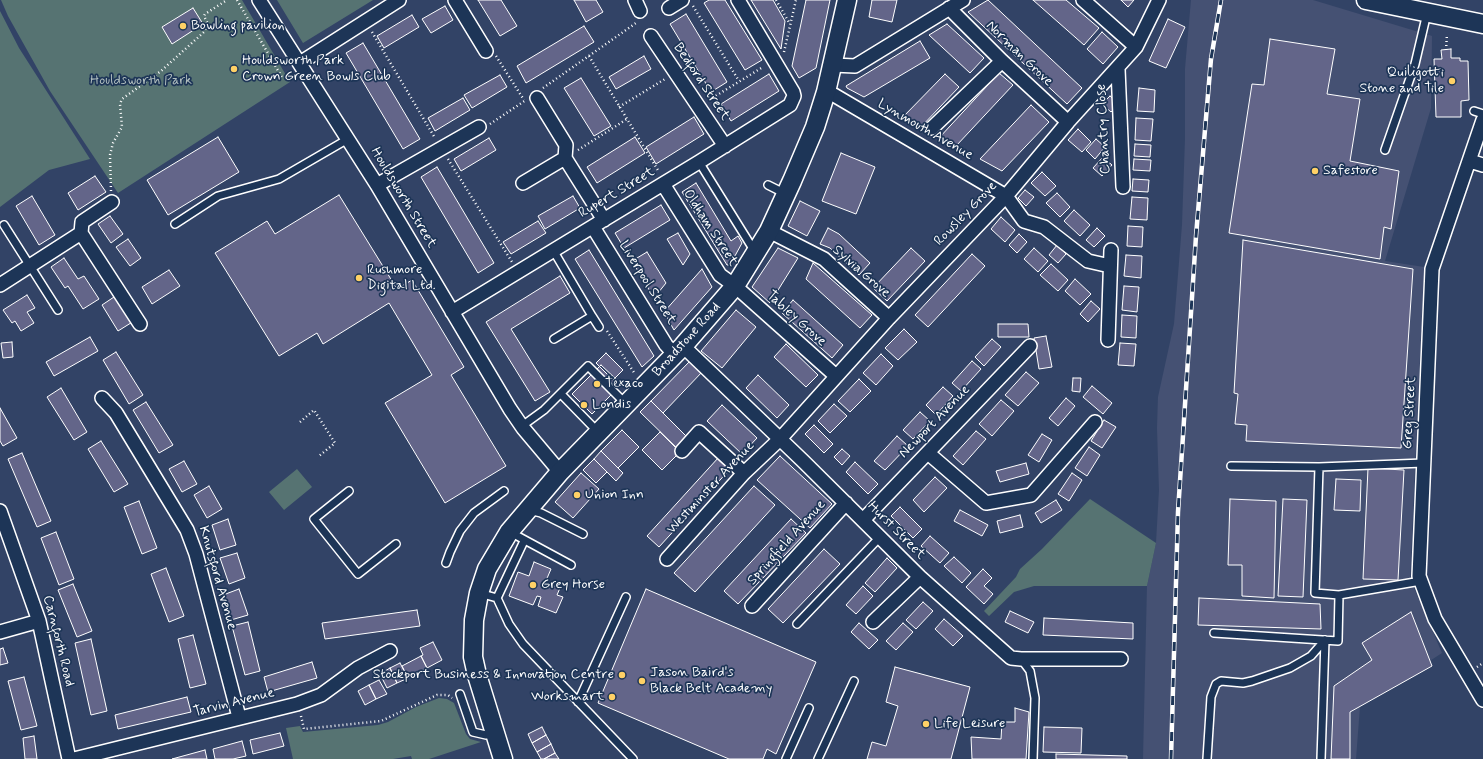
<!DOCTYPE html>
<html>
<head>
<meta charset="utf-8">
<style>
	body { margin:0 }
	canvas { display:block; background:#324366 }
</style>
</head>
<body>
<canvas width="1483" height="759"></canvas>
<script>
const ctx = document.querySelector('canvas').getContext('2d');
ctx.lineJoin = 'round';
function paint(path, color) {
  ctx.fillStyle = color;
  ctx.fill(path, 'evenodd');
}
function toPath(rows) {
  const path = new Path2D();
  for (const r of rows) {
    path.moveTo(r[0], r[1]);
    for (let i = 2; i < r.length; i += 2) path.lineTo(r[i], r[i + 1]);
  }
  return path;
}
function strokePath(path, color, width, dash) {
  ctx.strokeStyle = color;
  ctx.lineWidth = width;
  ctx.lineCap = dash ? 'butt' : 'round';
  ctx.setLineDash(dash || []);
  ctx.stroke(path);
}
function drawText(font, color, halo, rows, align = 'center') {
  ctx.font = font + ' Mynerve,sans-serif';
  ctx.lineWidth = 3.5;
  ctx.setLineDash([]);
  ctx.textBaseline = 'middle';
  ctx.strokeStyle = halo;
  ctx.fillStyle = color;
  for (const [text, x, y, turn = 0] of rows) {
    ctx.save();
    ctx.translate(x, y);
    ctx.rotate((+turn || 0) * Math.PI / 180);
    ctx.textAlign = isNaN(turn) ? turn : align;
    if (halo) ctx.strokeText(text, 0, 0);
    ctx.fillText(text, 0, 0);
    ctx.restore();
  }
}
const built = toPath([
	[1191,0,1313,0,1432,36,1431,108,1385,261,1424,267,1410,579,1442,653,1360,706,1356,759,1143,759,1147,586,1156,543,1159,490,1157,428,1158,397,1174,324,1182,225,1185,139,1185,69]
]);
const green = toPath([
	[1,0,242,0,290,82,118,193,50,91,8,16],
	[277,0,373,0,303,43],
	[0,11,19,48,90,159,49,170,0,207],
	[297,469,312,487,284,510,269,492],
	[1090,499,1156,543,1147,586,1034,586,1014,592,989,616,984,611,1016,577,1020,569,1042,549],
	[439,698,447,699,454,703,466,734,470,739,481,742,429,759,412,759,411,756,393,759,293,759,286,728,300,726,303,732,378,725,388,722,416,707]
]);
const building = toPath([
	[478,0,501,0,517,26,500,36,478,0],
	[574,0,596,0,603,12,586,22,574,0],
	[709,0,725,0,762,60,745,70,704,3,709,0],
	[751,0,773,0,785,21,781,49,751,0],
	[806,0,830,0,816,68,799,78,792,66,806,0],
	[872,0,897,0,892,22,869,17,872,0],
	[988,0,1082,88,1067,104,968,12,988,0],
	[1033,0,1066,0,1099,28,1084,45,1033,0],
	[1121,0,1134,0,1128,7,1121,0],
	[445,6,453,20,431,33,422,19,445,6],
	[193,8,203,24,172,44,162,27,193,8],
	[686,14,727,82,711,92,670,24,686,14],
	[412,15,419,27,384,48,377,36,412,15],
	[1168,19,1185,27,1166,68,1149,61,1168,19],
	[947,24,984,58,970,73,929,35,947,24],
	[584,26,594,42,526,83,517,66,584,26],
	[1102,32,1118,47,1103,64,1087,49,1102,32],
	[1270,39,1335,49,1327,94,1360,99,1350,161,1399,171,1391,229,1384,227,1380,259,1229,233,1252,84,1264,85,1270,39],
	[920,41,930,58,864,97,847,88,846,86,920,41],
	[363,43,420,139,403,149,346,53,363,43],
	[1451,49,1451,58,1460,58,1460,61,1468,61,1469,100,1461,101,1461,117,1436,117,1434,59,1442,59,1441,50,1451,49],
	[644,56,651,69,616,89,609,77,644,56],
	[999,73,1013,85,956,146,939,138,999,73],
	[769,74,779,91,731,121,721,104,769,74],
	[945,74,959,87,920,128,902,118,945,74],
	[500,75,507,87,472,108,464,95,500,75],
	[581,78,611,126,594,136,564,88,581,78],
	[1139,88,1155,90,1154,112,1137,111,1139,88],
	[1110,96,1119,104,1111,112,1102,104,1110,96],
	[463,98,470,110,435,131,428,118,463,98],
	[1031,105,1049,122,1002,171,980,159,1031,105],
	[694,117,704,134,656,164,646,147,694,117],
	[1136,118,1153,119,1151,141,1135,140,1136,118],
	[1078,129,1091,142,1082,152,1068,140,1078,129],
	[218,137,239,172,168,215,147,180,218,137],
	[635,137,645,153,597,183,587,167,635,137],
	[489,138,496,150,461,171,454,159,489,138],
	[1096,139,1105,147,1095,159,1086,150,1096,139],
	[1135,144,1151,145,1150,157,1134,156,1135,144],
	[841,153,875,167,856,214,822,201,841,153],
	[1103,157,1112,165,1102,176,1093,168,1103,157],
	[1134,159,1151,160,1150,171,1133,170,1134,159],
	[437,167,494,263,478,273,421,177,437,167],
	[1042,172,1056,186,1045,196,1031,183,1042,172],
	[95,176,106,192,78,210,68,193,95,176],
	[1133,179,1149,180,1148,192,1132,191,1133,179],
	[696,183,731,241,738,236,742,243,730,265,727,265,682,192,696,183],
	[1025,190,1034,197,1026,206,1018,198,1025,190],
	[1057,193,1070,207,1060,217,1046,203,1057,193],
	[339,195,397,289,412,280,464,367,451,375,506,466,445,503,385,403,432,375,389,303,323,344,317,333,279,356,215,253,267,221,275,234,339,195],
	[32,196,55,235,39,245,16,206,32,196],
	[573,196,580,208,545,229,538,216,573,196],
	[1132,197,1148,198,1147,220,1130,219,1132,197],
	[800,201,820,211,807,236,788,226,800,201],
	[661,205,670,220,624,248,615,233,661,205],
	[1074,210,1090,225,1080,236,1064,221,1074,210],
	[110,216,123,234,111,243,98,224,110,216],
	[1001,217,1015,230,1005,242,991,229,1001,217],
	[538,221,546,233,511,254,503,242,538,221],
	[1128,226,1143,227,1142,247,1127,246,1128,226],
	[828,228,839,234,870,263,859,275,830,248,820,244,828,228],
	[1097,228,1105,236,1094,247,1086,240,1097,228],
	[678,233,690,254,683,265,667,239,678,233],
	[1019,234,1027,242,1017,253,1009,245,1019,234],
	[128,239,141,258,130,266,116,247,128,239],
	[1243,240,1413,269,1401,448,1246,441,1247,425,1235,424,1238,394,1234,393,1243,240],
	[1057,245,1066,254,1058,263,1049,255,1057,245],
	[778,248,798,258,770,303,752,287,778,248],
	[911,248,925,261,887,301,873,288,911,248],
	[1034,248,1048,261,1038,272,1024,259,1034,248],
	[589,250,654,356,642,367,575,259,589,250],
	[647,252,666,283,654,298,632,261,647,252],
	[972,254,985,266,928,327,915,315,972,254],
	[1126,255,1142,256,1141,278,1124,276,1126,255],
	[64,258,78,279,84,276,99,299,83,309,68,286,65,288,51,267,64,258],
	[813,263,872,315,860,328,806,279,813,263],
	[1051,264,1068,280,1058,291,1040,275,1051,264],
	[702,269,712,287,674,330,664,312,702,269],
	[169,270,180,286,152,304,142,287,169,270],
	[560,276,570,293,511,329,550,392,535,401,486,322,560,276],
	[1075,279,1091,294,1080,305,1065,291,1075,279],
	[1124,286,1139,287,1137,312,1122,310,1124,286],
	[27,295,35,308,27,312,34,323,21,331,15,321,12,323,3,310,27,295],
	[117,295,134,321,118,331,102,305,117,295],
	[793,300,843,345,832,358,782,313,793,300],
	[1091,301,1100,309,1088,322,1080,314,1091,301],
	[736,310,756,327,722,368,701,351,736,310],
	[1122,315,1137,316,1136,338,1121,337,1122,315],
	[998,324,1028,324,1029,337,998,337,998,324],
	[904,329,917,342,898,360,885,348,904,329],
	[1046,336,1052,367,1039,369,1034,338,1046,336],
	[90,337,98,351,54,376,46,362,90,337],
	[992,339,1001,347,984,366,975,357,992,339],
	[12,342,13,357,3,358,1,343,12,342],
	[1120,343,1136,344,1134,366,1118,365,1120,343],
	[786,344,818,375,806,387,774,357,786,344],
	[116,352,143,395,129,404,103,360,116,352],
	[606,353,623,370,613,380,596,363,606,353],
	[881,354,893,366,876,385,863,373,881,354],
	[691,360,703,371,663,413,651,401,691,360],
	[972,361,981,369,961,391,952,383,972,361],
	[601,365,617,380,609,387,614,392,592,414,572,394,601,365],
	[1026,372,1039,383,1018,406,1005,395,1026,372],
	[758,375,789,405,777,418,746,388,758,375],
	[1073,378,1081,378,1080,392,1072,391,1073,378],
	[859,379,871,391,850,412,838,401,859,379],
	[1092,386,1112,403,1103,414,1083,397,1092,386],
	[943,387,953,396,936,415,926,405,943,387],
	[61,388,87,432,74,440,47,397,61,388],
	[1066,398,1075,406,1058,426,1049,418,1066,398],
	[1001,400,1014,411,992,436,979,424,1001,400],
	[651,401,689,439,679,450,640,412,651,401],
	[146,402,173,445,159,453,133,410,146,402],
	[834,404,847,416,830,433,818,421,834,404],
	[722,405,757,438,742,454,707,421,722,405],
	[0,408,17,438,3,446,0,441,0,408],
	[920,412,930,421,913,439,903,430,920,412],
	[1104,420,1116,427,1102,448,1091,441,1104,420],
	[814,425,833,444,824,453,805,434,814,425],
	[622,430,639,447,618,468,601,451,622,430],
	[976,431,986,439,963,465,953,456,976,431],
	[660,432,680,452,662,470,642,450,660,432],
	[1042,434,1052,440,1039,462,1028,455,1042,434],
	[897,436,908,446,885,470,874,461,897,436],
	[101,441,128,484,114,492,88,449,101,441],
	[1089,447,1100,455,1087,476,1075,468,1089,447],
	[842,449,850,456,842,465,834,457,842,449],
	[601,451,623,473,616,481,594,459,601,451],
	[22,453,51,521,37,527,8,459,22,453],
	[780,456,832,504,810,528,757,480,780,456],
	[719,457,731,468,659,547,647,536,719,457],
	[594,459,607,472,596,483,583,470,594,459],
	[184,461,197,484,182,492,169,469,184,461],
	[855,462,878,484,868,494,846,472,855,462],
	[1026,463,1029,474,1000,482,996,471,1026,463],
	[1368,468,1404,470,1398,580,1363,579,1368,468],
	[581,473,599,489,573,518,555,502,581,473],
	[1072,473,1082,480,1069,501,1058,494,1072,473],
	[935,477,947,488,924,512,913,500,935,477],
	[1336,479,1361,480,1360,511,1334,510,1336,479],
	[209,486,222,509,207,518,194,495,209,486],
	[754,486,775,505,695,592,674,573,754,486],
	[1230,499,1276,501,1274,598,1242,596,1242,565,1228,565,1230,499],
	[1283,499,1307,500,1303,597,1278,596,1283,499],
	[1056,500,1062,510,1041,523,1035,513,1056,500],
	[139,501,157,548,142,554,124,507,139,501],
	[900,507,922,529,913,538,891,516,900,507],
	[960,510,988,525,982,536,954,521,960,510],
	[1020,515,1023,527,1000,533,997,521,1020,515],
	[228,519,236,545,220,550,212,525,228,519],
	[791,519,806,533,738,604,724,591,791,519],
	[56,532,74,579,59,585,41,538,56,532],
	[930,536,949,553,940,563,921,546,930,536],
	[824,549,840,564,783,623,768,609,824,549],
	[237,553,245,578,229,584,220,558,237,553],
	[954,557,971,573,962,583,944,566,954,557],
	[887,558,897,568,875,592,865,583,887,558],
	[534,562,551,569,545,583,560,588,557,595,563,597,556,613,538,606,541,597,537,596,533,605,509,596,518,572,529,576,534,562],
	[166,568,184,616,169,622,151,574,166,568],
	[983,569,992,578,984,586,993,594,984,604,966,587,983,569],
	[73,584,92,631,77,637,58,590,73,584],
	[863,586,873,596,856,614,846,605,863,586],
	[239,589,248,615,231,620,223,595,239,589],
	[646,589,816,662,776,754,767,749,763,759,729,759,598,703,646,589],
	[1199,598,1320,604,1321,629,1198,625,1199,598],
	[923,602,933,611,916,629,906,620,923,602],
	[417,610,420,626,325,639,322,623,417,610],
	[1010,611,1034,622,1028,633,1005,622,1010,611],
	[1411,612,1432,666,1350,712,1350,759,1331,759,1334,686,1372,660,1362,643,1411,612],
	[1044,618,1133,623,1133,639,1043,635,1044,618],
	[944,619,963,636,953,646,935,629,944,619],
	[248,622,260,671,245,675,232,626,248,622],
	[859,623,878,640,869,649,851,632,859,623],
	[903,623,913,632,896,650,886,641,903,623],
	[193,635,206,684,190,688,178,639,193,635],
	[91,639,107,711,91,715,75,643,91,639],
	[433,642,442,660,427,668,421,656,423,655,420,648,433,642],
	[3,648,8,663,0,665,0,649,3,648],
	[421,656,427,668,408,678,402,666,421,656],
	[312,662,317,678,268,692,264,677,312,662],
	[400,663,408,678,397,683,390,668,400,663],
	[895,667,970,687,951,759,867,759,872,742,886,746,898,706,886,702,895,667],
	[390,668,397,683,387,688,380,674,390,668],
	[24,677,37,726,21,730,8,681,24,677],
	[379,680,387,694,376,699,369,685,379,680],
	[369,685,376,699,365,705,358,691,369,685],
	[187,697,191,712,118,729,115,715,187,697],
	[1015,708,1029,712,1026,759,972,759,971,737,1001,739,1002,722,1015,722,1015,708],
	[542,727,546,735,532,743,528,734,542,727],
	[1044,727,1082,728,1081,753,1043,752,1044,727],
	[280,733,284,746,253,754,250,740,280,733],
	[546,735,551,744,537,752,532,743,546,735],
	[34,736,37,759,25,759,23,738,34,736],
	[242,741,246,756,233,759,215,759,213,749,242,741],
	[551,744,555,753,544,759,541,759,537,752,551,744],
	[205,750,207,759,172,759,205,750],
	[555,753,559,759,544,759,555,753],
	[1056,754,1127,756,1127,759,1056,759,1056,754]
]);
const path = toPath([
	[237,0,283,79],
	[776,0,790,24],
	[693,6,739,81],
	[372,32,435,138],
	[1446,50,1447,34],
	[784,52,796,0],
	[496,56,524,100],
	[589,56,659,172],
	[543,88,636,23],
	[709,100,763,67],
	[619,107,665,79],
	[490,124,526,100],
	[578,150,627,119],
	[448,159,512,262],
	[111,191,110,155,113,143,122,127,120,104,122,99,161,71,204,32,208,24,204,16,205,14,227,0],
	[607,331,635,374],
	[300,422,314,410,335,443,319,456],
	[1477,667,1483,663],
	[301,716,304,729,381,721,437,695,448,695,452,698]
]);
const lane = toPath([
	[1474,111,1483,114],
	[1385,150,1415,64,1427,13],
	[699,162,755,252],
	[768,185,786,194],
	[175,224,218,196,279,179,348,139],
	[4,225,58,310],
	[553,250,592,316,554,339],
	[592,316,599,327],
	[561,394,598,432],
	[522,426,544,410,588,366,626,404],
	[1231,466,1319,467,1315,593,1339,595,1421,581],
	[1319,467,1424,463],
	[349,491,314,519,358,574,396,544],
	[529,510,541,513,583,534],
	[510,532,571,565],
	[446,563,450,552,460,531,474,513,504,491],
	[479,593,497,598,509,624,523,644,633,759],
	[497,598,524,541],
	[797,624,880,537],
	[1214,633,1338,641,1339,595],
	[1021,659,1030,671,1035,698,1033,759],
	[460,694,473,732,486,735,494,733],
	[578,702,626,597],
	[786,759,809,708],
	[818,759,854,681],
	[1207,759,1211,697,1216,684,1221,681,1243,683,1252,681,1290,668,1311,656,1325,640],
	[1321,759,1325,640]
]);
const street = toPath([
	[259,0,377,185,510,409,523,428,560,472],
	[455,0,486,51],
	[635,0,640,11],
	[1083,0,1136,47],
	[669,8,682,0],
	[949,8,1002,61,1068,122],
	[651,36,725,146],
	[300,63,399,0],
	[833,65,855,66,963,0],
	[1118,69,1123,187],
	[826,92,834,95,1006,196,1024,221,1044,227,1088,261,1110,266],
	[537,98,566,145,565,158,604,220],
	[1483,120,1432,269,1419,576,1435,619,1483,700],
	[932,128,1002,61],
	[1470,161,1483,165],
	[523,183,565,158],
	[663,184,720,275,735,286,836,376],
	[377,185,479,127],
	[593,227,666,345,675,355],
	[769,231,824,259,889,318],
	[81,233,82,222,112,202],
	[0,285,81,233,140,324],
	[452,312,699,162,790,105,794,96,793,92,738,0],
	[1108,340,1111,250],
	[683,346,803,461,920,577,1011,658,1021,659,1121,659],
	[102,398,116,413,187,530,196,554,239,717],
	[682,451,699,432,744,473],
	[928,453,986,503,1031,495,1095,422],
	[0,511,39,621,69,759],
	[863,520,1030,346],
	[667,559,744,473,780,439,889,318,1006,196,1068,122,1136,47,1159,0],
	[752,606,846,503],
	[873,622,920,577],
	[0,632,39,621],
	[74,759,297,704,321,695,358,668,390,651]
]);
const secondary = toPath([
	[1366,0,1483,24],
	[503,759,477,675,473,657,474,620,479,593,487,569,509,532,560,472,683,346,735,286,769,231,792,181,815,127,826,92,847,0]
]);
const rail = toPath([
	[1171,759,1178,512,1196,236,1211,59,1221,0]
]);
const markers = [
	[183,26,4,"#ffd166"],
	[234,69,4,"#ffd166"],
	[1452,81,4,"#ffd166"],
	[1315,171,4,"#ffd166"],
	[359,278,4,"#ffd166"],
	[597,384,4,"#ffd166"],
	[584,405,4,"#ffd166"],
	[577,495,4,"#ffd166"],
	[533,585,4,"#ffd166"],
	[622,675,4,"#ffd166"],
	[642,681,4,"#ffd166"],
	[612,697,4,"#ffd166"],
	[926,724,4,"#ffd166"]
];
const poiNames = [
	["Bowling pavilion",191,26],
	["Houldsworth Park",242,61],
	["Crown Green Bowls Club",242,77],
	["Quiligotti",1444,73,"right"],
	["Stone and Tile",1444,89,"right"],
	["Safestore",1323,171],
	["Rushmore",367,270],
	["Digital Ltd.",367,286],
	["Texaco",605,384],
	["Londis",592,405],
	["Union Inn",585,495],
	["Grey Horse",541,585],
	["Jason Baird's",650,673],
	["Black Belt Academy",650,689],
	["Stockport Business & Innovation Centre",614,675,"right"],
	["Worksmart",604,697,"right"],
	["Life Leisure",934,724]
];
const streetNames = [
	["Norman Grove",1019,54,44],
	["Bedford Street",701,82,56],
	["Chantry Close",1104,129,-93],
	["Lynmouth Avenue",925,130,30],
	["Rupert Street",617,193,-31],
	["Houldsworth Street",403,198,59],
	["Rowsley Grove",966,214,-46],
	["Oldham Street",710,228,57],
	["Sylvia Grove",861,272,41],
	["Liverpool Street",647,283,58],
	["Tabley Grove",796,319,42],
	["Broadstone Road",687,340,-48],
	["Greg Street",1410,413,-87],
	["Newport Avenue",935,422,-46],
	["Westminster Avenue",711,488,-47],
	["Hurst Street",896,531,45],
	["Springfield Avenue",787,543,-48],
	["Knutsford Avenue",217,578,74],
	["Carnforth Road",58,641,76],
	["Tarvin Avenue",234,703,-14]
];
const parkNames = [
	["Houldsworth Park",141,81]
];
paint(built, '#455173');
paint(green, '#567372');
paint(building, '#636589');
strokePath(building, '#fff', 1);
strokePath(lane, '#fff', 10);
strokePath(street, '#fff', 16);
strokePath(secondary, '#fff', 21);
strokePath(path, '#fff', 2.5, [1, 3]);
strokePath(lane, '#1d3557', 7);
strokePath(street, '#1d3557', 13);
strokePath(secondary, '#1d3557', 18);
strokePath(rail, '#fff', 4.5);
strokePath(rail, '#1d3557', 3, [9]);
for (const [x, y, r, color] of markers) {
  const dot = new Path2D();
  dot.arc(x, y, r, 0, 2 * Math.PI);
  ctx.fillStyle = color;
  ctx.fill(dot);
  strokePath(dot, '#1d3557', 1.5);
}
drawText('14px', '#fff', '#1d3557', poiNames, 'left');
drawText('14px', '#fff', '#1d3557', streetNames);
drawText('14px', '#b3c0c0', '#1d3557', parkNames);
</script>
</body>
</html>
